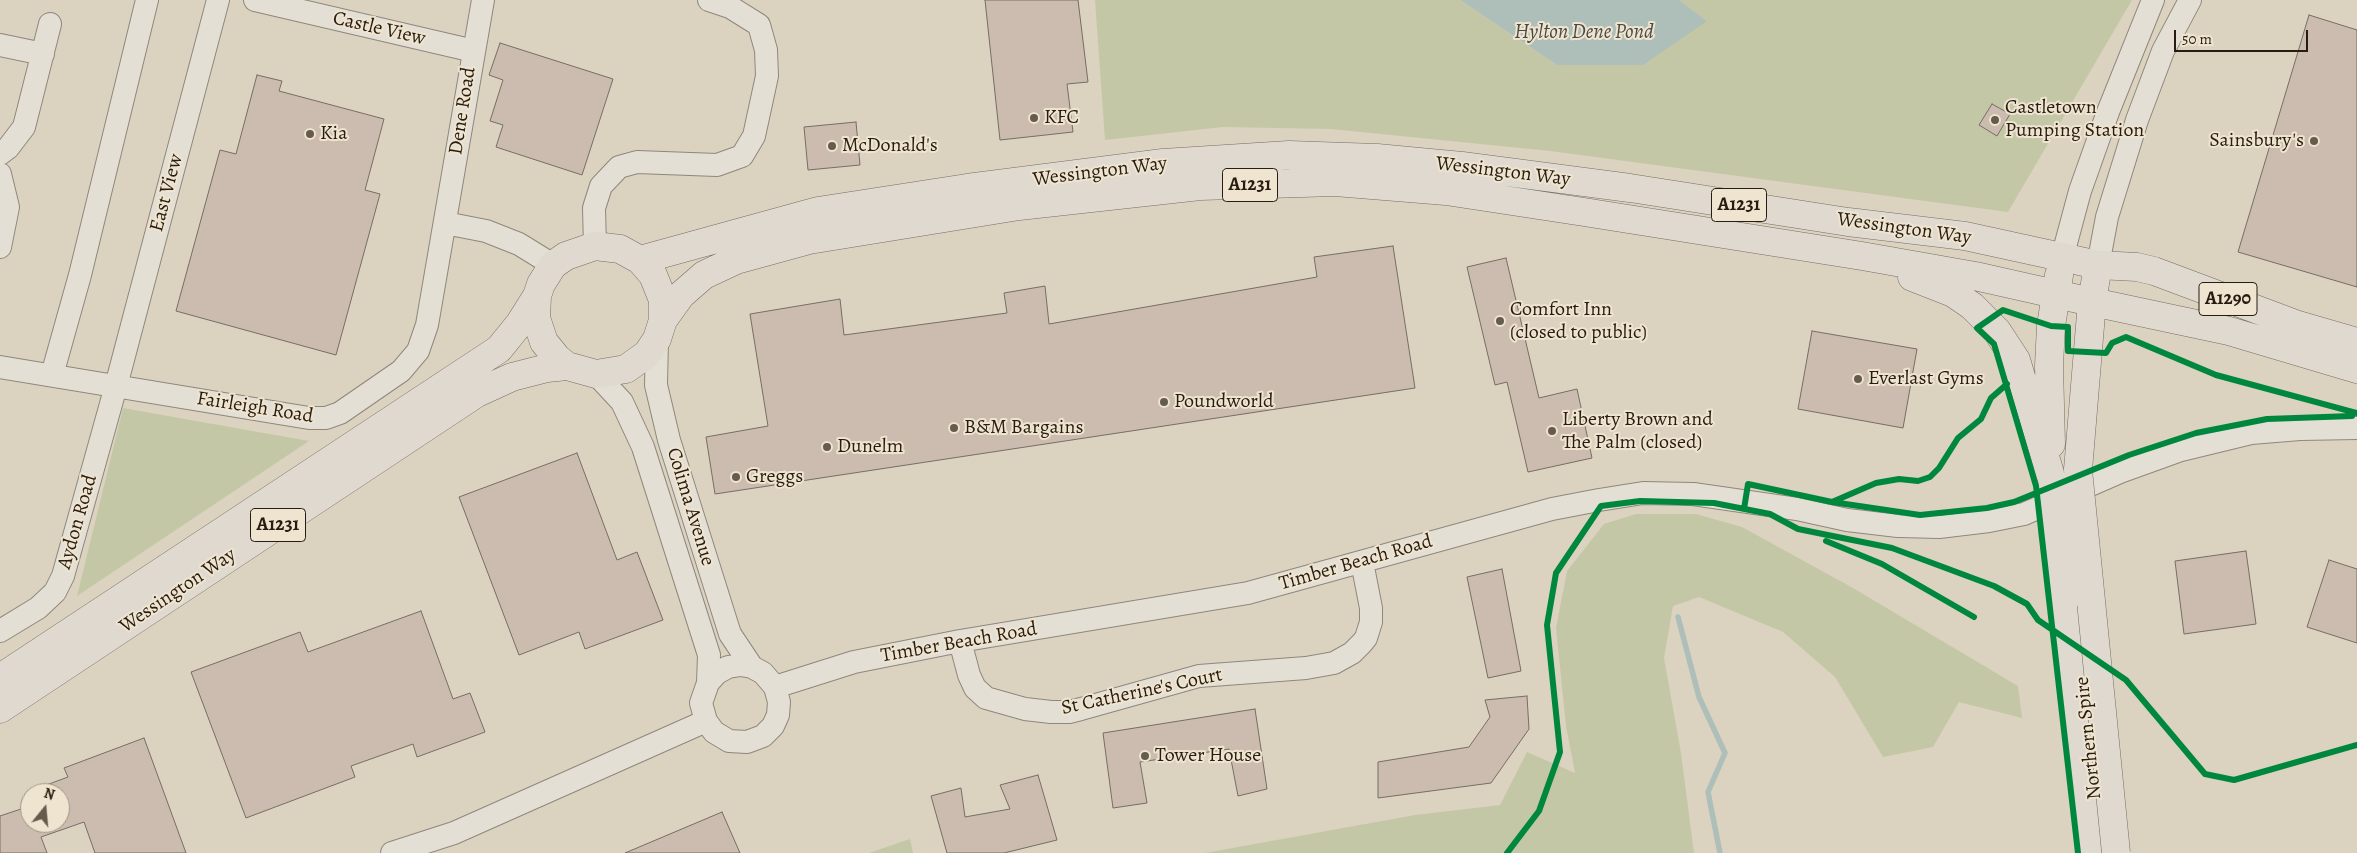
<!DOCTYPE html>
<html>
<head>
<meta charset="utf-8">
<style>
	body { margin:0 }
	#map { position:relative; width:2357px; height:853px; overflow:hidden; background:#dcd2c0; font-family:Alegreya,serif }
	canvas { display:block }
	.north { position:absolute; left:20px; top:783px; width:50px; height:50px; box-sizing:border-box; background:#efe4cf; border:1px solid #9f9483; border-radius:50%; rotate:17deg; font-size:14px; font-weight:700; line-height:20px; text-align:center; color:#271c11 }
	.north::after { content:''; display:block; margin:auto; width:18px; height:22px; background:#665c4e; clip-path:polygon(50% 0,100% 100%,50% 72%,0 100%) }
	.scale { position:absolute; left:2174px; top:30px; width:134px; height:22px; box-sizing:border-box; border:2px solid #271c11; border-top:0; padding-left:6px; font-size:15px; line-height:18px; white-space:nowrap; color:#271c11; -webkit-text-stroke:4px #efe4cf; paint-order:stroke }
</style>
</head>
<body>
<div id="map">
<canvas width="2357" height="853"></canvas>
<div class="north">N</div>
<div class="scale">50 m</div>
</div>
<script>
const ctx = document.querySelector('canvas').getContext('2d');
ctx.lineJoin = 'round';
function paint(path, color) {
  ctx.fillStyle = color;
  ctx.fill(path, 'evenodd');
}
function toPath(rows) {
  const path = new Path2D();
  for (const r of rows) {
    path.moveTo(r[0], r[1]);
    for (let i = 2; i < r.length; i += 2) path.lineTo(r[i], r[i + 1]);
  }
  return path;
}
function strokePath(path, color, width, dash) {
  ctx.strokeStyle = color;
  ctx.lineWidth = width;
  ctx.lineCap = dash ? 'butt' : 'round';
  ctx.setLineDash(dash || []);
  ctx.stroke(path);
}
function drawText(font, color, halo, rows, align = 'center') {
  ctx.font = font + ' Alegreya,serif';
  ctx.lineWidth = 4;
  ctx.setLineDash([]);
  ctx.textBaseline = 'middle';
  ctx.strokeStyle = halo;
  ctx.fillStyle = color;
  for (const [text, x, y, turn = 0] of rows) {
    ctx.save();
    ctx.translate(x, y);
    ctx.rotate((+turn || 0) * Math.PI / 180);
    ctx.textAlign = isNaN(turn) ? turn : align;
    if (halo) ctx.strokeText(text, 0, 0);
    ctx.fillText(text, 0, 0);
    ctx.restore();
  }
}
const green = toPath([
	[1095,0,1460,0,1557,65,1707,21,1679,0,2132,0,2008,212,1550,151,1331,129,1223,127,1105,140],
	[123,408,309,441,77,596],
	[1636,514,1696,514,1742,527,1853,588,2018,686,2022,718,1959,702,1933,747,1883,757,1835,677,1783,632,1699,597,1673,606,1664,658,1681,753,1694,853,1205,853,1415,815,1500,805,1527,752,1575,773,1566,726,1556,628,1567,571,1604,524],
	[910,839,913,853,869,853]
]);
const water = toPath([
	[1460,0,1679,0,1707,21,1643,65,1557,65]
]);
const stream = toPath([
	[1678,617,1699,697,1725,753,1708,792,1720,853]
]);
const building = toPath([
	[985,0,1078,0,1088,82,1067,84,1073,132,1000,140,985,0],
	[2309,15,2357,30,2357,287,2238,252,2309,15],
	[500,43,613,79,582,175,496,147,503,125,490,121,503,80,489,75,500,43],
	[257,75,282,81,279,91,384,119,365,190,380,194,336,355,176,311,220,150,236,154,257,75],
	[1992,104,2010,114,1997,136,1979,125,1992,104],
	[856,122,860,165,808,170,804,127,856,122],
	[1393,246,1415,388,715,494,706,437,768,426,750,314,840,299,844,335,1007,313,1004,293,1045,286,1049,324,1317,277,1314,257,1393,246],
	[1506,258,1539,398,1577,389,1592,458,1528,472,1507,382,1495,385,1467,267,1506,258],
	[1812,331,1917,349,1903,428,1798,409,1812,331],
	[577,453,617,560,637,552,663,620,585,649,579,632,519,655,459,497,577,453],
	[2246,551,2256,624,2184,634,2175,561,2246,551],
	[2329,560,2357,569,2357,643,2307,627,2329,560],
	[1502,569,1521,671,1488,678,1467,577,1502,569],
	[421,611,453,699,470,693,485,732,417,757,413,744,351,766,355,777,246,818,191,672,300,632,308,652,421,611],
	[1527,696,1529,729,1491,783,1378,798,1378,762,1469,747,1490,717,1485,700,1527,696],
	[1255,709,1267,789,1238,796,1229,749,1140,762,1147,803,1113,808,1103,733,1255,709],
	[144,738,186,853,95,853,84,822,41,837,47,853,0,853,0,816,30,806,30,823,60,823,60,793,30,791,68,777,64,768,144,738],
	[1038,775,1057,840,1004,853,947,853,931,796,961,788,965,817,1010,809,1000,785,1038,775],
	[722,812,740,853,625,853,722,812]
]);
const minor = toPath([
	[255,0,474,51],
	[0,45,43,54],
	[0,154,8,148,24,127,50,24],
	[0,174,8,207,0,247],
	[445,223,486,231,519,244,553,265],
	[595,246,594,208,601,186,619,167,637,162,717,165,742,156,754,136,767,76,766,50,759,25,730,7,709,0],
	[2062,258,2080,191,2108,112,2153,0],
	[2098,265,2107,217,2137,120,2163,51,2190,0],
	[657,339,656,385,669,440,730,634,752,667],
	[0,367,309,418,326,418,340,413,401,371,418,351,427,325,483,0],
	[596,374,622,402,643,447,709,655,708,683,701,703,706,721,714,732,729,741,747,742,763,736,773,726,778,715,779,702,775,687,763,673,752,667,741,665,728,667,717,673,708,683],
	[52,375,80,275,147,0],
	[0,631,38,608,55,592,63,576,116,386,218,0],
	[960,641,969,675,975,688,986,698,1025,709,1051,712,1069,712,1081,709,1199,676,1306,668,1334,663,1352,653,1362,643,1366,638,1371,622,1371,608,1362,562],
	[775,687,854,662,960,641,1248,593,1552,509,1599,500,1643,493,1693,494,1797,509,1847,520,1898,526,1939,527,1989,521,2024,514,2120,472,2181,450,2251,433,2300,429,2357,428],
	[392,853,454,833,706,721]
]);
const major = toPath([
	[2098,265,2137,267,2154,271,2298,325,2357,342],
	[2055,294,2229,331,2357,369]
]);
const highway = toPath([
	[640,260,818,211,967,188,1163,163,1289,155,1377,158,1462,166,1630,188,1848,222,1965,236,2098,265,2092,302,2078,470],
	[1912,277,1953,293,1972,306,1997,331,2016,360,2052,480],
	[663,320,663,300,653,275,640,260,620,249,595,246,566,256,553,265,541,284,537,296,536,318,544,342,557,358,567,366,596,374,626,369,647,354,657,339,663,320,681,295,704,275,736,260,809,240,1019,206,1200,186,1335,182,1446,191,1584,212,1862,256,1975,276,2055,294],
	[2051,444,2049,366,2051,326,2059,275],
	[2065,599,2090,853],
	[0,678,499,349,520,323,537,296],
	[0,709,477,393,512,377,547,368,567,366]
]);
const highwayBridge = toPath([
	[2078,470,2116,853],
	[2052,480,2065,599]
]);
const cycleway = toPath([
	[1832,502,1920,515,1987,508,2014,502,2129,455,2196,433,2267,419,2352,416],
	[1744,509,1748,484,1832,502,1876,483,1899,479,1918,481,1930,477,1939,468,1958,438,1981,419,1991,398,2007,384],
	[1826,541,1882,564,1974,617],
	[1507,853,1539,811,1560,752,1547,625,1556,573,1601,506,1640,501,1714,503,1770,514,1798,529,1892,548,1994,586,2027,604,2038,620,2126,680,2205,774,2234,780,2357,745],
	[2078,853,2036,486,1994,344,1977,328,2003,310,2051,326,2068,327,2068,351,2106,353,2112,343,2126,337,2216,375,2357,413]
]);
const markers = [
	[1034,118,5,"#665c4e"],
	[1995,120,5,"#665c4e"],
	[310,134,5,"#665c4e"],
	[2314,141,5,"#665c4e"],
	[832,146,5,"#665c4e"],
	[1500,321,5,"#665c4e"],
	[1858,379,5,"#665c4e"],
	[1164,402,5,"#665c4e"],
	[954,428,5,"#665c4e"],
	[1552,431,5,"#665c4e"],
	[827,447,5,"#665c4e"],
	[736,477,5,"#665c4e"],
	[1145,756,5,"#665c4e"]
];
const shields = [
	[1250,185,55],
	[1739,205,55],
	[2228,299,58],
	[278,525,55]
];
const shieldNames = [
	["A1231",1250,185],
	["A1231",1739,205],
	["A1290",2228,299],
	["A1231",278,525]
];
const streetNames = [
	["Castle View",379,29,13],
	["Dene Road",463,111,-81],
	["Wessington Way",1100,172,-7],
	["Wessington Way",1503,172,7],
	["East View",167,193,-75],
	["Wessington Way",1904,229,8],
	["Fairleigh Road",255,408,9],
	["Colima Avenue",690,507,73],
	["Aydon Road",78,522,-74],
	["Timber Beach Road",1356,563,-16],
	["Wessington Way",178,591,-34],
	["Timber Beach Road",959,643,-10],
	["St Catherine's Court",1142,692,-12],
	["Northern Spire",2089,738,-96]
];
const poiNames = [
	["Castletown",2005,108],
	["Pumping Station",2005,131],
	["KFC",1044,118],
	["Kia",320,134],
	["Sainsbury's",2304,141,"right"],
	["McDonald's",842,146],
	["Comfort Inn",1510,310],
	["(closed to public)",1510,333],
	["Everlast Gyms",1868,379],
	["Poundworld",1174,402],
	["Liberty Brown and",1562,420],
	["The Palm (closed)",1562,443],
	["B&M Bargains",964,428],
	["Dunelm",837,447],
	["Greggs",746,477],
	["Tower House",1155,756]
];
const waterNames = [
	["Hylton Dene Pond",1584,33]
];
paint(green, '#c4c7a6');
paint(water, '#aebeb9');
strokePath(stream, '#aebeb9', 5.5);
paint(building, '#ccbcaf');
strokePath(building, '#756e64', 1);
strokePath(minor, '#8e877b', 24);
strokePath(major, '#756e64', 29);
strokePath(highway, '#756e64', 29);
strokePath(minor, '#e4dfd5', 22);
strokePath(major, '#dfd9cf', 28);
strokePath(highway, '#dfd9cf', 28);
strokePath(highwayBridge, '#756e64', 29, []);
strokePath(highwayBridge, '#dfd9cf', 28);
strokePath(cycleway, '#00873e', 6);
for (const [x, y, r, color] of markers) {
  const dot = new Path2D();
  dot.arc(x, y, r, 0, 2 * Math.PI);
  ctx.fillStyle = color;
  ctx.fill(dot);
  strokePath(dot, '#efe4cf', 2);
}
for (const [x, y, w] of shields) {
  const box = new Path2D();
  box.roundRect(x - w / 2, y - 16.5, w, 33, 4);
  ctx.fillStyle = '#efe4cf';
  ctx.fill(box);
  strokePath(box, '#271c11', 1);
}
drawText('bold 19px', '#271c11', null, shieldNames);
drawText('20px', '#271c11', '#efe4cf', streetNames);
drawText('20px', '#271c11', '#efe4cf', poiNames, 'left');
drawText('italic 21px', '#4a4a43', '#efe4cf', waterNames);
</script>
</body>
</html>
